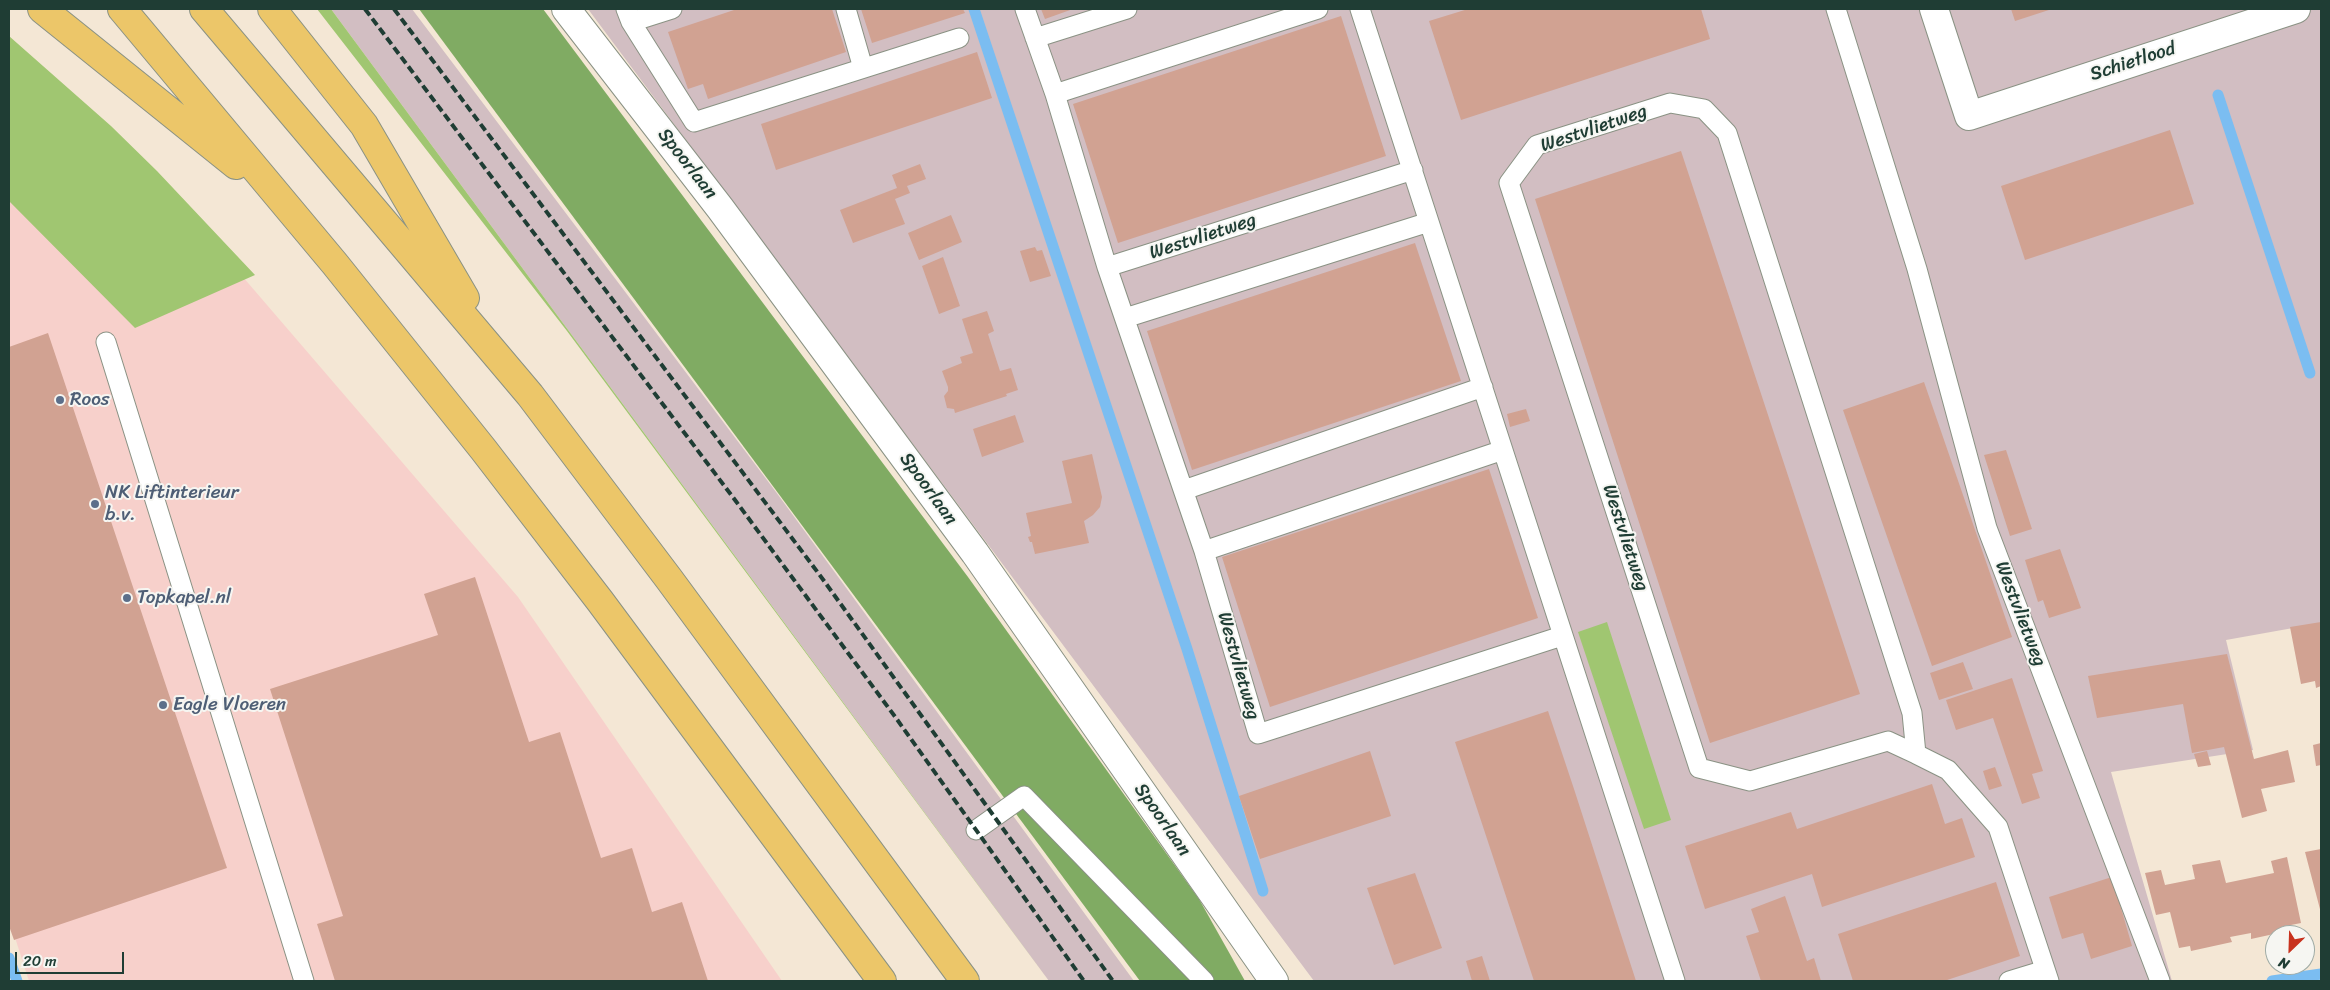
<!DOCTYPE html>
<html>
<head>
<meta charset="utf-8">
<style>
	body { margin:0 }
	#map { position:relative; width:2330px; height:990px; overflow:hidden; background:#f4e7d5; font-family:Sriracha,sans-serif }
	canvas { display:block }
	.frame { position:absolute; inset:0; border:10px solid #1f3d34; pointer-events:none }
	.north { position:absolute; left:2265px; top:925px; width:50px; height:50px; box-sizing:border-box; background:#f6f6f2; border:1px solid #a0aca6; border-radius:50%; rotate:204deg; font-size:14px; font-weight:700; line-height:20px; text-align:center; color:#1f3d34 }
	.north::after { content:''; display:block; margin:auto; width:18px; height:22px; background:#c8321e; clip-path:polygon(50% 0,100% 100%,50% 72%,0 100%) }
	.scale { position:absolute; left:15px; top:952px; width:109px; height:22px; box-sizing:border-box; border:2px solid #1f3d34; border-top:0; padding-left:6px; font-size:15px; line-height:18px; white-space:nowrap; color:#1f3d34; -webkit-text-stroke:4px #f6f6f2; paint-order:stroke }
</style>
</head>
<body>
<div id="map">
<canvas width="2330" height="990"></canvas>
<div class="frame"></div>
<div class="north">N</div>
<div class="scale">20 m</div>
</div>
<script>
const ctx = document.querySelector('canvas').getContext('2d');
ctx.lineJoin = 'round';
function paint(path, color) {
  ctx.fillStyle = color;
  ctx.fill(path, 'evenodd');
}
function toPath(rows) {
  const path = new Path2D();
  for (const r of rows) {
    path.moveTo(r[0], r[1]);
    for (let i = 2; i < r.length; i += 2) path.lineTo(r[i], r[i + 1]);
  }
  return path;
}
function strokePath(path, color, width, dash) {
  ctx.strokeStyle = color;
  ctx.lineWidth = width;
  ctx.lineCap = dash ? 'butt' : 'round';
  ctx.setLineDash(dash || []);
  ctx.stroke(path);
}
function drawText(font, color, halo, rows, align = 'center') {
  ctx.font = font + ' Sriracha,sans-serif';
  ctx.lineWidth = 4;
  ctx.setLineDash([]);
  ctx.textBaseline = 'middle';
  ctx.strokeStyle = halo;
  ctx.fillStyle = color;
  for (const [text, x, y, turn = 0] of rows) {
    ctx.save();
    ctx.translate(x, y);
    ctx.rotate((+turn || 0) * Math.PI / 180);
    ctx.textAlign = isNaN(turn) ? turn : align;
    if (halo) ctx.strokeText(text, 0, 0);
    ctx.fillText(text, 0, 0);
    ctx.restore();
  }
}
const built = toPath([
	[157,177,518,597,782,981,29,981,9,919,9,201]
]);
const industrial = toPath([
	[331,9,412,9,776,492,1134,981,1049,981],
	[588,9,2321,9,2321,623,2226,640,2253,750,2111,772,2172,981,1314,981]
]);
const green = toPath([
	[317,9,331,9,1049,981,567,331],
	[9,36,111,126,157,171,255,275,135,328,9,201],
	[1607,622,1671,820,1644,829,1578,632]
]);
const forest = toPath([
	[419,9,543,9,968,577,1199,899,1245,981,1140,981]
]);
const stream = toPath([
	[974,9,1187,649,1263,891],
	[2218,95,2310,373],
	[9,958,17,981],
	[2272,981,2321,974]
]);
const building = toPath([
	[737,9,832,9,846,52,708,99,703,84,688,89,668,32],
	[861,9,963,9,965,13,872,43],
	[1041,9,1073,9,1045,19],
	[1468,9,1701,9,1710,39,1461,120,1429,21],
	[2011,9,2052,9,2015,21],
	[1341,16,1386,156,1118,243,1073,104],
	[977,52,992,98,776,170,761,124],
	[2170,130,2194,204,2025,260,2001,186],
	[1681,151,1860,694,1710,743,1535,199],
	[920,164,926,179,907,186,910,193,895,199,905,224,853,243,840,210,897,188,892,175],
	[951,215,962,242,919,260,908,233],
	[1415,243,1461,381,1192,470,1147,331],
	[1035,247,1037,251,1042,250,1051,276,1030,282,1020,251],
	[943,257,960,306,939,314,922,266],
	[987,311,994,331,988,334,1000,371,1011,368,1018,390,1006,394,1007,396,955,413,954,409,947,408,944,396,948,391,948,387,942,371,962,363,960,357,973,353,962,319],
	[48,333,227,868,14,940,9,926,9,347],
	[1924,382,2012,637,1932,666,1843,410],
	[1526,409,1530,421,1510,427,1507,414],
	[1015,415,1024,442,982,457,973,429],
	[2006,450,2032,529,2010,536,1984,455],
	[1092,454,1102,497,1100,507,1093,515,1084,521,1089,543,1035,554,1032,542,1030,542,1028,537,1031,536,1026,513,1072,503,1062,461],
	[1489,469,1538,618,1270,707,1222,557],
	[2060,549,2081,608,2049,618,2043,600,2038,602,2025,560],
	[475,577,529,742,560,732,601,858,632,848,652,912,682,902,708,981,335,981,317,924,343,916,270,689,438,635,424,594],
	[2321,622,2321,686,2316,688,2315,681,2301,684,2290,627],
	[2227,654,2254,759,2288,750,2295,782,2261,789,2267,811,2242,818,2224,747,2192,753,2183,704,2097,718,2088,676],
	[1963,662,1973,689,1939,700,1930,673],
	[2012,678,2043,771,2032,774,2040,798,2022,804,1993,718,1956,730,1946,700],
	[1548,711,1574,789,1636,981,1534,981,1455,742],
	[2321,743,2321,765,2316,766,2313,745],
	[1370,751,1391,816,1260,859,1239,796],
	[2207,751,2211,765,2198,767,2194,754],
	[1995,767,2002,786,1989,790,1983,771],
	[1932,784,1945,824,1962,818,1975,857,1822,907,1812,874,1705,909,1685,846,1791,812,1797,829],
	[2321,849,2321,913,2305,852],
	[2287,857,2301,923,2291,925,2292,930,2251,939,2251,933,2230,937,2232,942,2191,951,2190,946,2179,948,2170,912,2156,915,2145,873,2161,870,2165,885,2195,879,2192,865,2220,860,2226,883,2274,873,2271,861],
	[1415,873,1442,948,1394,965,1367,888],
	[2112,877,2132,946,2091,959,2083,933,2062,939,2049,897],
	[1996,882,2020,956,1944,981,1853,981,1838,934],
	[1785,896,1807,961,1814,958,1821,981,1761,981,1746,936,1759,932,1751,909],
	[1482,956,1490,981,1472,981,1466,961]
]);
const service = toPath([
	[626,9,631,22,694,122,959,38],
	[846,9,863,68],
	[1025,9,1055,94,1107,267,1204,551,1258,734,1562,636],
	[1360,9,1675,981],
	[1836,9,1917,269,1987,528,2160,981],
	[631,22,672,9],
	[1035,38,1127,9],
	[1055,94,1318,9],
	[1107,267,1413,170],
	[1125,318,1429,222],
	[106,342,304,981],
	[1184,490,1483,387],
	[1204,551,1503,450],
	[1916,754,1912,713,1727,133,1704,109,1670,103,1537,145,1509,183,1699,768,1750,781,1888,741,1916,754,1948,770,1998,827,2049,981],
	[976,830,1024,796,1204,981],
	[2009,981,2045,970]
]);
const minor = toPath([
	[566,9,720,208,975,553,1274,981],
	[1934,9,1969,116,2296,9]
]);
const motorway = toPath([
	[42,9,236,165],
	[122,9,335,264,483,449,600,601,882,981],
	[204,9,530,395,669,579,965,981],
	[272,9,364,125,465,298]
]);
const rail = toPath([
	[365,9,735,500,896,718,1084,981],
	[394,9,819,574,1113,981]
]);
const markers = [
	[60,400,5,"#5c6f8a"],
	[95,504,5,"#5c6f8a"],
	[127,598,5,"#5c6f8a"],
	[163,705,5,"#5c6f8a"]
];
const streetNames = [
	["Schietlood",2133,62,-18],
	["Westvlietweg",1594,129,-19],
	["Spoorlaan",687,164,52],
	["Westvlietweg",1203,237,-18],
	["Spoorlaan",928,489,54],
	["Westvlietweg",1625,538,72],
	["Westvlietweg",2020,614,69],
	["Westvlietweg",1238,666,74],
	["Spoorlaan",1162,820,55]
];
const serviceNames = [
	["Roos",70,400],
	["NK Liftinterieur",105,493],
	["b.v.",105,515],
	["Topkapel.nl",137,598],
	["Eagle Vloeren",173,705]
];
paint(built, '#f7d0cb');
paint(industrial, '#d2bec2');
paint(green, '#a0c671');
paint(forest, '#80ab63');
strokePath(stream, '#7bbdf1', 11);
paint(building, '#d1a292');
strokePath(service, '#8a9284', 21);
strokePath(minor, '#8a9284', 30);
strokePath(motorway, '#8a9284', 30);
strokePath(service, '#fff', 19);
strokePath(minor, '#fff', 28);
strokePath(motorway, '#ecc669', 28);
strokePath(rail, '#1f3d34', 4, [8, 4]);
for (const [x, y, r, color] of markers) {
  const dot = new Path2D();
  dot.arc(x, y, r, 0, 2 * Math.PI);
  ctx.fillStyle = color;
  ctx.fill(dot);
  strokePath(dot, '#f6f6f2', 2);
}
drawText('19px', '#1f3d34', '#f6f6f2', streetNames);
drawText('19px', '#4e5e75', '#f6f6f2', serviceNames, 'left');
</script>
</body>
</html>
